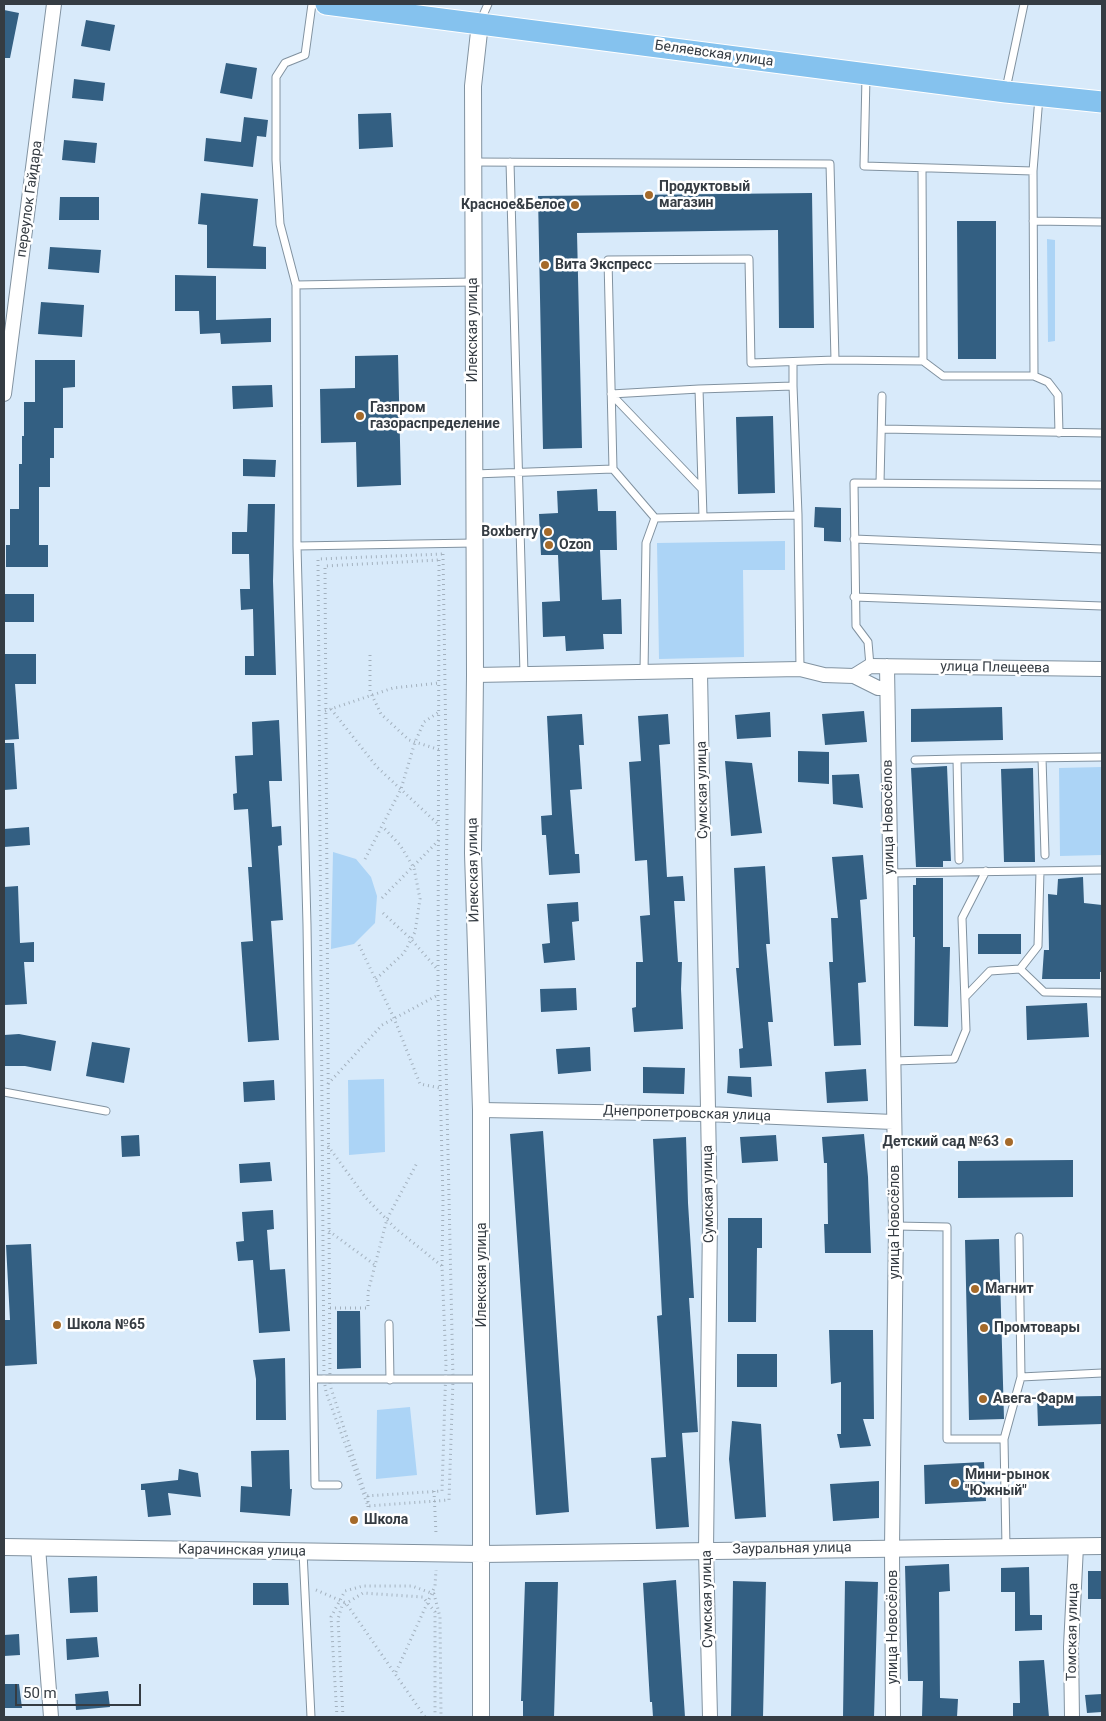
<!DOCTYPE html>
<html>
<head>
<meta charset="utf-8">
<style>
	body { margin:0 }
	#map { position:relative; width:1106px; height:1721px; overflow:hidden; background:#d8eafa; font-family:Roboto,sans-serif }
	canvas { display:block }
	.frame { position:absolute; inset:0; border:5px solid #353c43; pointer-events:none }
	.scale { position:absolute; left:15px; top:1684px; width:126px; height:22px; box-sizing:border-box; border:2px solid #353c43; border-top:0; padding-left:6px; font-size:15px; line-height:18px; white-space:nowrap; color:#353c43; -webkit-text-stroke:4px #fff; paint-order:stroke }
</style>
</head>
<body>
<div id="map">
<canvas width="1106" height="1721"></canvas>
<div class="frame"></div>
<div class="scale">50 m</div>
</div>
<script>
const ctx = document.querySelector('canvas').getContext('2d');
ctx.lineJoin = 'round';
function paint(path, color) {
  ctx.fillStyle = color;
  ctx.fill(path, 'evenodd');
}
function toPath(rows) {
  const path = new Path2D();
  for (const r of rows) {
    path.moveTo(r[0], r[1]);
    for (let i = 2; i < r.length; i += 2) path.lineTo(r[i], r[i + 1]);
  }
  return path;
}
function strokePath(path, color, width, dash) {
  ctx.strokeStyle = color;
  ctx.lineWidth = width;
  ctx.lineCap = dash ? 'butt' : 'round';
  ctx.setLineDash(dash || []);
  ctx.stroke(path);
}
function drawText(font, color, halo, rows, align = 'center') {
  ctx.font = font + ' Roboto,sans-serif';
  ctx.lineWidth = 5;
  ctx.setLineDash([]);
  ctx.textBaseline = 'middle';
  ctx.strokeStyle = halo;
  ctx.fillStyle = color;
  for (const [text, x, y, turn = 0] of rows) {
    ctx.save();
    ctx.translate(x, y);
    ctx.rotate((+turn || 0) * Math.PI / 180);
    ctx.textAlign = isNaN(turn) ? turn : align;
    if (halo) ctx.strokeText(text, 0, 0);
    ctx.fillText(text, 0, 0);
    ctx.restore();
  }
}
const green = toPath([
	[1047,239,1055,240,1055,341,1048,342],
	[785,541,785,570,743,570,744,657,659,659,657,543],
	[1102,767,1102,855,1060,856,1059,768],
	[333,852,356,859,371,877,377,896,375,923,354,944,331,949],
	[384,1079,385,1152,349,1155,348,1080],
	[410,1407,417,1475,376,1479,377,1410]
]);
const building = toPath([
	[4,10,19,13,10,58,4,58],
	[86,20,115,25,110,51,81,46],
	[226,63,257,68,252,99,220,93],
	[74,79,105,83,103,101,72,98],
	[391,113,393,147,359,149,358,114],
	[244,117,268,120,266,137,257,136,253,167,204,161,206,138,241,142],
	[64,140,97,143,95,163,62,160],
	[201,193,258,199,253,246,266,247,266,269,207,268,207,225,198,224],
	[812,193,814,328,779,328,778,230,577,233,582,448,543,449,538,196],
	[60,197,99,197,99,220,59,220],
	[957,221,996,221,996,359,958,359],
	[50,247,101,250,99,273,48,269],
	[175,275,216,276,216,320,271,318,271,342,221,344,220,333,200,334,199,311,175,311],
	[41,302,84,305,82,337,38,334],
	[398,355,401,485,357,487,356,442,321,443,320,389,355,388,355,356],
	[35,360,75,360,75,387,63,388,63,428,54,428,54,458,50,458,50,487,39,487,39,545,48,545,48,567,6,567,6,545,10,545,10,509,19,509,19,464,22,464,22,436,24,436,24,402,35,402],
	[272,385,273,407,233,409,232,386],
	[773,416,775,493,738,494,736,417],
	[243,459,276,460,275,477,243,476],
	[597,489,598,511,616,511,617,550,600,550,602,600,621,599,622,634,603,634,604,649,566,651,565,636,543,637,542,602,560,601,558,555,541,555,539,514,558,513,557,491],
	[248,504,275,504,273,581,276,675,245,675,245,656,254,656,253,609,241,610,240,589,250,589,249,554,232,554,232,532,247,532],
	[815,507,841,508,841,542,824,541,824,528,814,527],
	[4,594,34,594,34,622,4,622],
	[4,654,36,654,36,684,15,684,19,739,4,740],
	[1002,707,1003,740,911,742,911,709],
	[864,711,867,742,825,745,822,714],
	[770,712,771,737,737,739,735,715],
	[582,714,584,745,579,745,582,789,570,790,575,854,579,854,580,873,549,875,546,835,542,835,541,816,552,815,547,716],
	[668,714,670,744,659,745,667,877,683,876,685,901,674,901,678,962,682,962,681,989,683,1029,634,1032,632,1008,636,1007,636,962,643,962,640,916,650,915,647,860,635,861,629,762,641,761,638,716],
	[279,720,282,781,269,781,272,827,281,826,282,845,278,846,283,920,271,921,279,1040,248,1042,241,942,253,941,248,867,252,867,248,809,234,810,233,794,237,793,235,756,253,755,252,722],
	[4,743,14,743,17,789,4,790],
	[798,751,829,752,829,784,798,782],
	[725,761,752,763,762,833,731,836],
	[947,766,951,861,943,861,943,867,916,867,911,768],
	[1033,768,1035,862,1004,862,1001,769],
	[859,774,863,808,833,804,832,775],
	[29,827,30,845,4,847,4,829],
	[863,855,867,899,860,900,866,982,858,983,861,1045,834,1046,829,962,833,962,831,918,838,918,832,857],
	[765,866,770,944,766,944,773,1022,768,1022,772,1066,740,1068,739,1049,743,1048,736,968,739,968,734,868],
	[1083,877,1084,903,1102,905,1102,972,1100,972,1100,979,1042,979,1044,950,1049,950,1048,894,1057,895,1058,879],
	[916,878,943,878,943,947,950,947,948,1027,914,1026,915,937,913,937,913,885,916,885],
	[18,886,20,943,34,942,34,962,24,962,27,1004,4,1005,4,887],
	[578,902,579,921,572,922,575,960,544,963,542,944,550,943,547,904],
	[978,934,1021,934,1021,954,978,954],
	[576,988,577,1010,541,1012,540,989],
	[1087,1003,1089,1037,1027,1040,1026,1006],
	[19,1034,56,1041,51,1071,25,1066,4,1066,4,1035],
	[92,1042,130,1048,124,1083,86,1076],
	[590,1047,591,1071,558,1074,556,1049],
	[643,1067,685,1068,684,1094,643,1093],
	[866,1069,868,1101,827,1103,825,1072],
	[728,1076,751,1077,752,1097,727,1093],
	[274,1080,275,1100,244,1102,243,1082],
	[543,1131,569,1512,536,1515,510,1134],
	[864,1134,868,1177,871,1253,825,1253,824,1224,828,1224,827,1163,824,1163,822,1137],
	[139,1135,140,1156,122,1157,121,1136],
	[776,1135,778,1161,742,1163,740,1137],
	[686,1137,688,1203,694,1298,689,1298,698,1432,682,1433,689,1527,656,1529,651,1458,666,1457,657,1316,662,1315,653,1139],
	[1073,1160,1073,1197,958,1198,958,1161],
	[270,1162,272,1181,240,1183,239,1164],
	[273,1210,274,1229,267,1230,270,1270,285,1269,290,1331,259,1333,253,1260,238,1261,236,1242,244,1241,242,1212],
	[728,1218,762,1218,762,1248,757,1248,756,1322,728,1322],
	[999,1239,1004,1419,969,1420,965,1240],
	[31,1244,37,1364,4,1366,4,1320,10,1320,6,1245],
	[337,1311,360,1311,361,1368,337,1369],
	[829,1330,873,1330,874,1419,863,1419,871,1446,840,1448,837,1434,841,1434,841,1382,831,1384],
	[737,1354,777,1354,777,1387,737,1387],
	[285,1358,286,1420,256,1420,256,1379,253,1360],
	[1102,1396,1102,1424,1038,1426,1037,1397],
	[732,1421,761,1424,766,1517,735,1519,729,1459],
	[289,1450,290,1489,292,1489,290,1516,240,1512,241,1486,252,1487,251,1451],
	[984,1462,986,1501,925,1504,924,1465],
	[179,1469,198,1473,201,1497,168,1493,171,1515,148,1517,145,1490,141,1490,141,1484,178,1480],
	[879,1481,879,1518,833,1521,830,1484],
	[949,1564,950,1591,939,1592,940,1698,958,1699,957,1717,922,1717,923,1681,908,1681,905,1566],
	[1029,1567,1030,1615,1042,1615,1042,1630,1015,1631,1015,1592,1001,1592,1001,1568],
	[1088,1571,1102,1571,1102,1599,1088,1599],
	[97,1576,98,1612,70,1613,68,1578],
	[676,1580,685,1717,653,1717,652,1702,650,1702,643,1583],
	[733,1581,766,1582,763,1717,731,1717],
	[845,1581,878,1582,874,1717,843,1717],
	[525,1582,558,1582,554,1717,523,1717,523,1701,521,1701],
	[253,1583,288,1583,289,1605,253,1605],
	[19,1634,20,1655,4,1656,4,1635],
	[97,1637,99,1657,67,1660,66,1639],
	[1044,1660,1049,1717,1013,1717,1013,1703,1020,1703,1019,1661],
	[4,1684,19,1684,22,1708,4,1708],
	[108,1691,110,1707,76,1710,75,1694],
	[1102,1694,1102,1712,1087,1713,1085,1695]
]);
const path = toPath([
	[443,554,447,815,445,1017,453,1379,449,1500,368,1506,326,1392,324,1379,318,559,443,554],
	[439,560,438,995,443,1201,442,1266,446,1364,442,1491,366,1496,330,1385,325,566,439,560],
	[370,655,370,691,381,714,409,740,440,750],
	[331,709,377,767,439,825],
	[325,711,393,688,439,683],
	[365,859,401,789,415,742,424,722,439,712],
	[382,898,439,840],
	[383,913,411,939,438,970],
	[359,945,394,1018,420,1084,440,1088],
	[376,979,404,953,415,932,420,899,414,868,400,845,382,826],
	[328,1084,382,1025,438,995],
	[328,1146,366,1198,395,1228,442,1266],
	[329,1231,375,1265],
	[330,1308,368,1308,368,1292,387,1219,417,1163],
	[434,1491,436,1534],
	[368,1512,368,1496],
	[316,1590,346,1603,425,1717],
	[396,1672,435,1586,436,1570],
	[337,1717,331,1617,345,1591,363,1586,412,1586,434,1594,440,1617,441,1717],
	[343,1717,338,1619,342,1606,363,1593,423,1597,435,1612,435,1717]
]);
const service = toPath([
	[312,4,305,55,285,63,276,77,276,160,280,224,296,285,297,546,307,925,315,1485,338,1485],
	[480,22,488,4],
	[866,77,864,166,1033,171],
	[1006,89,1024,4],
	[474,162,830,164,835,360,751,363,749,259,608,260,613,469],
	[510,162,524,674],
	[922,168,923,361],
	[1033,221,1102,222],
	[296,285,473,282],
	[835,360,923,361,943,376,1034,376,1048,382,1058,395,1059,433],
	[1034,376,1033,171,1039,97],
	[793,386,793,362],
	[611,394,702,489],
	[611,394,699,389],
	[882,429,1102,433],
	[474,474,613,469,655,518,646,543,644,672],
	[880,483,882,396],
	[703,517,699,389,793,386,798,515],
	[655,518,798,515,800,669],
	[854,539,1102,549],
	[297,546,474,543],
	[854,597,1102,606],
	[870,666,868,642,856,626,854,483,1102,485],
	[1042,758,1045,855],
	[957,759,1102,757],
	[915,760,957,759,959,860],
	[890,873,1102,870],
	[1020,969,1038,946,1040,871],
	[966,996,990,971,1020,969,1044,992,1102,993],
	[894,1061,954,1059,966,1030,962,918,986,871],
	[4,1092,106,1111],
	[896,1226,947,1227,947,1439,1004,1439,1006,1547],
	[1019,1237,1021,1377,1102,1373],
	[389,1324,390,1380],
	[314,1379,481,1379],
	[1004,1439,1021,1377],
	[303,1552,311,1717]
]);
const minor = toPath([
	[4,394,54,4],
	[887,666,896,1226,892,1548,893,1717],
	[700,672,710,1219,706,1550,710,1717],
	[475,675,800,669,824,675,854,676,878,688,887,688],
	[854,676,870,666,1102,669],
	[481,1110,707,1114,893,1122],
	[38,1547,51,1717],
	[1072,1717,1071,1647,1076,1546]
]);
const tertiary = toPath([
	[480,23,473,86,475,675,473,853,481,1110,481,1717],
	[4,1547,481,1554,1102,1546]
]);
const primary = toPath([
	[326,4,1006,92,1102,102]
]);
const markers = [
	[649,195,5,"#a56a2a"],
	[575,205,5,"#a56a2a"],
	[545,265,5,"#a56a2a"],
	[360,416,5,"#a56a2a"],
	[548,532,5,"#a56a2a"],
	[549,545,5,"#a56a2a"],
	[1009,1142,5,"#a56a2a"],
	[975,1289,5,"#a56a2a"],
	[57,1325,5,"#a56a2a"],
	[984,1328,5,"#a56a2a"],
	[983,1399,5,"#a56a2a"],
	[955,1483,5,"#a56a2a"],
	[354,1520,5,"#a56a2a"]
];
const streetNames = [
	["Беляевская улица",714,54,8],
	["переулок Гайдара",30,199,-82],
	["Илекская улица",473,330,-90],
	["улица Плещеева",995,668,1],
	["Сумская улица",703,790,-91],
	["улица Новосёлов",889,817,-91],
	["Илекская улица",474,870,-91],
	["Днепропетровская улица",687,1114,2],
	["Сумская улица",709,1194,-91],
	["улица Новосёлов",895,1222,-90],
	["Илекская улица",482,1275,-90],
	["Зауральная улица",792,1549,-1],
	["Карачинская улица",242,1551,1],
	["Сумская улица",708,1599,-91],
	["улица Новосёлов",893,1627,-90],
	["Томская улица",1073,1632,-89]
];
const poiNames = [
	["Продуктовый",659,187],
	["магазин",659,203],
	["Красное&Белое",565,205,"right"],
	["Вита Экспресс",555,265],
	["Газпром",370,408],
	["газораспределение",370,424],
	["Boxberry",538,532,"right"],
	["Ozon",559,545],
	["Детский сад №63",999,1142,"right"],
	["Магнит",985,1289],
	["Школа №65",67,1325],
	["Промтовары",994,1328],
	["Авега-Фарм",993,1399],
	["Мини-рынок",965,1475],
	["\"Южный\"",965,1491],
	["Школа",364,1520]
];
paint(green, '#acd4f6');
paint(building, '#335f82');
strokePath(service, '#8192a0', 9);
strokePath(minor, '#8192a0', 16);
strokePath(tertiary, '#8192a0', 18);
strokePath(primary, '#fff', 23);
strokePath(path, '#a3b1be', 3, [1, 4]);
strokePath(service, '#fff', 7);
strokePath(minor, '#fff', 14);
strokePath(tertiary, '#fff', 16);
strokePath(primary, '#85c2ee', 21);
for (const [x, y, r, color] of markers) {
  const dot = new Path2D();
  dot.arc(x, y, r, 0, 2 * Math.PI);
  ctx.fillStyle = color;
  ctx.fill(dot);
  strokePath(dot, '#fff', 2);
}
drawText('14px', '#353c43', '#fff', streetNames);
drawText('bold 14px', '#353c43', '#fff', poiNames, 'left');
</script>
</body>
</html>
